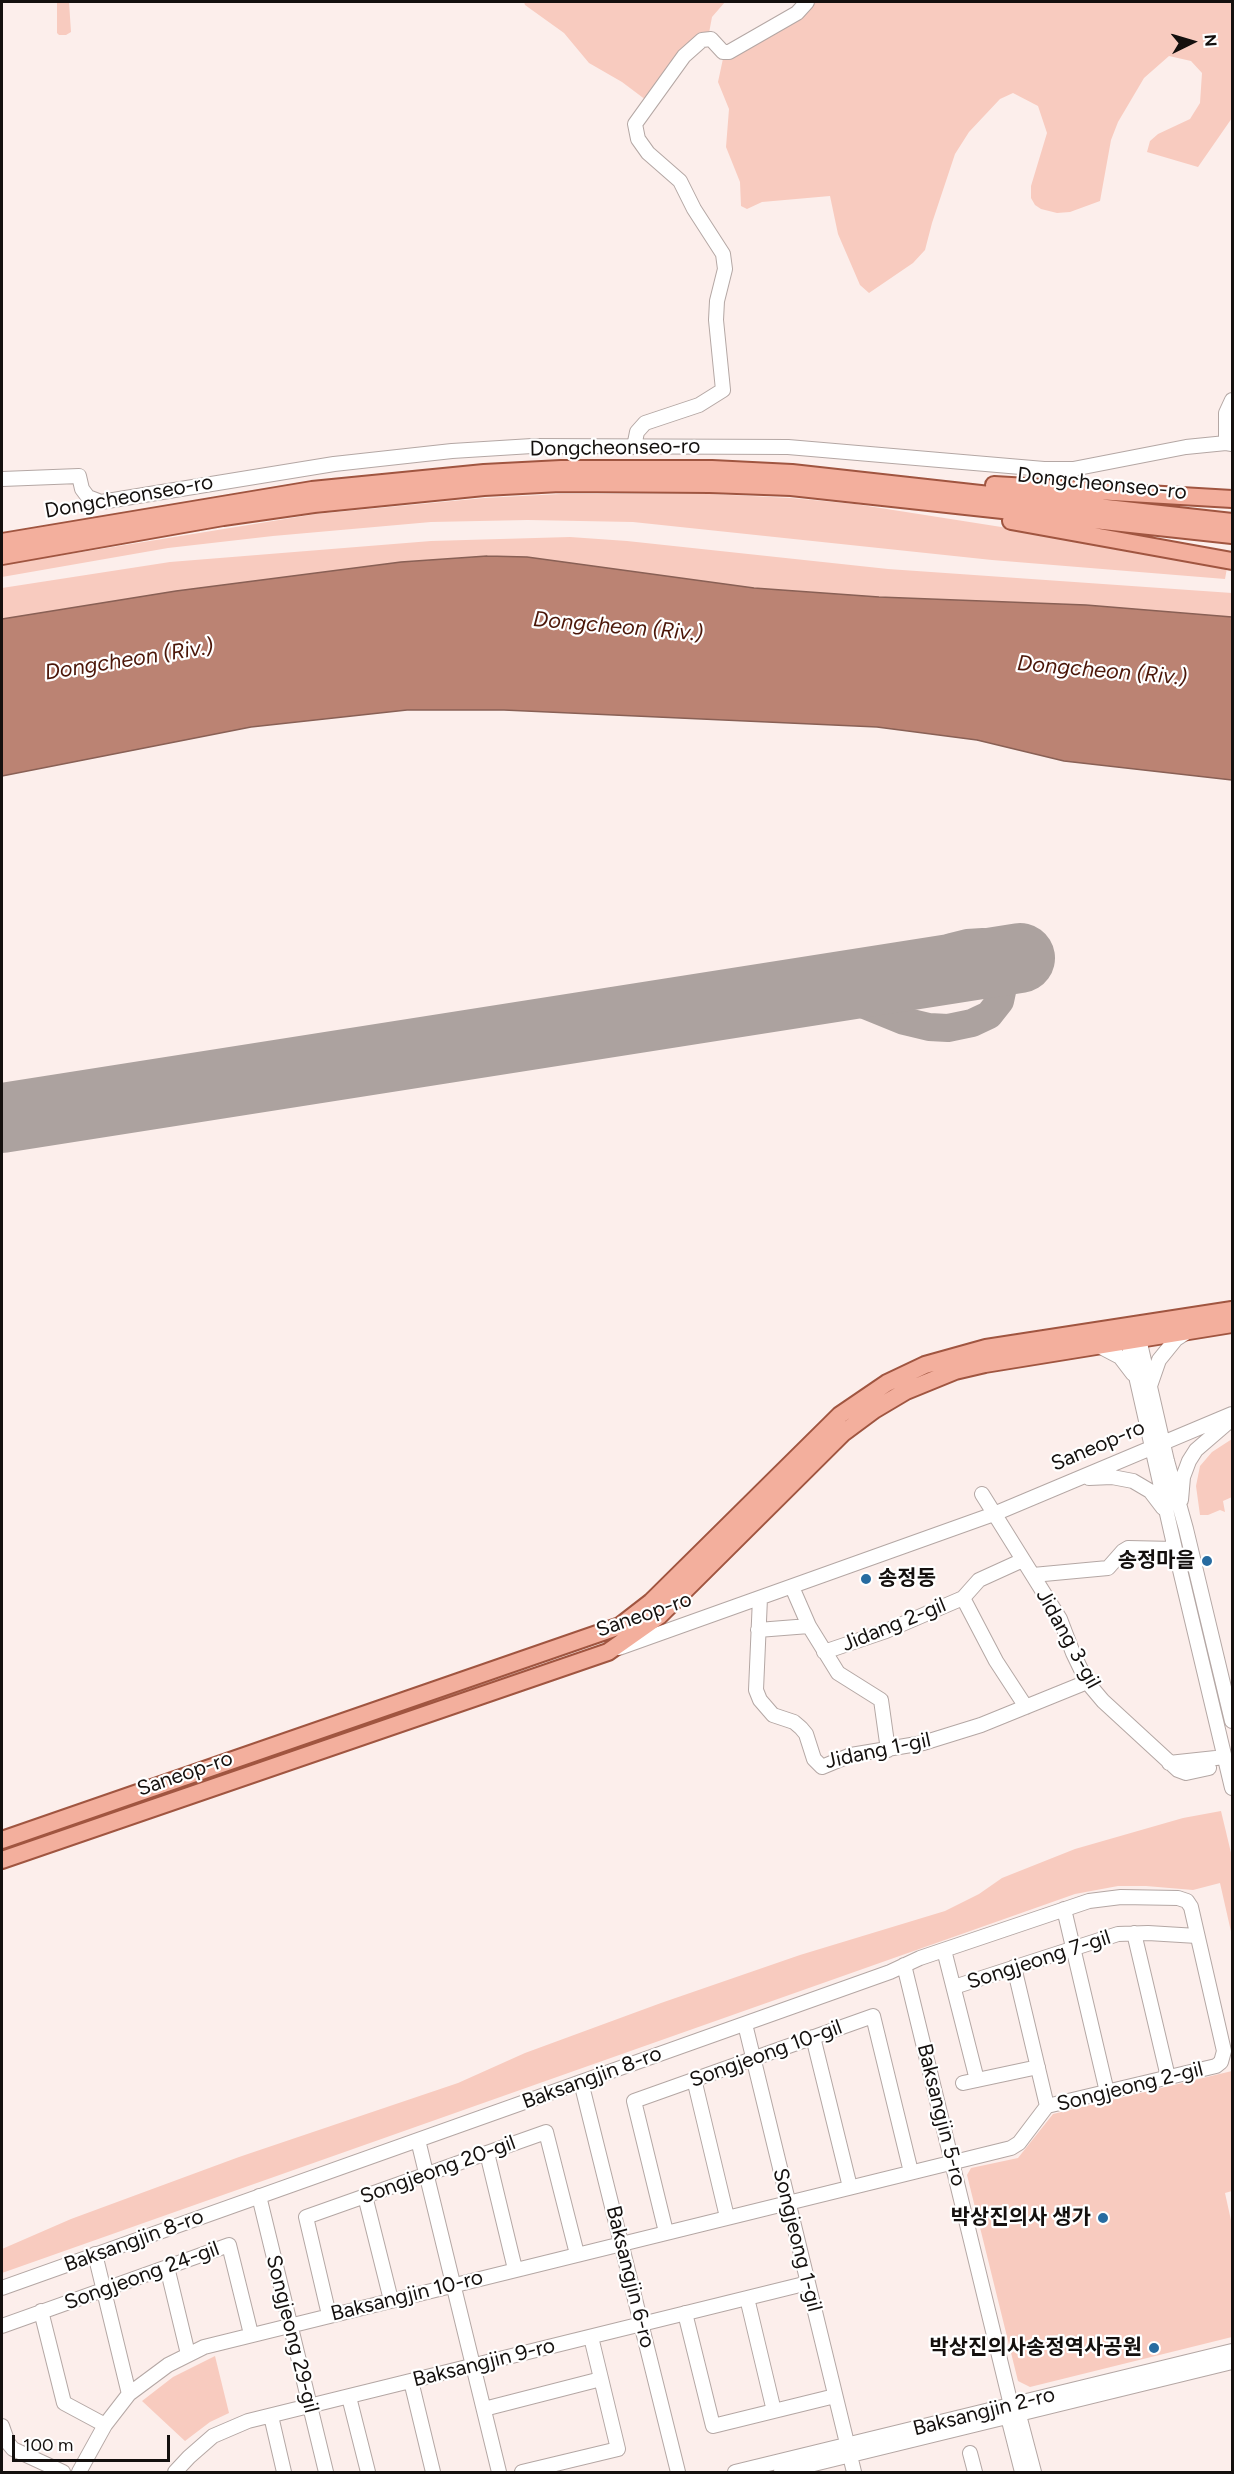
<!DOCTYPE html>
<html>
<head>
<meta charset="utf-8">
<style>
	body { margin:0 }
	#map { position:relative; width:1234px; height:2474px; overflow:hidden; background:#fceeeb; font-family:Figtree,sans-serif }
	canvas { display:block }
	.frame { position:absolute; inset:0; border:3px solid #14100e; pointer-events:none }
	.north { position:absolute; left:1162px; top:12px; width:60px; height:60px; -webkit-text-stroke:4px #fff; paint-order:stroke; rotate:85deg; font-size:16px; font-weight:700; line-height:24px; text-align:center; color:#14100e }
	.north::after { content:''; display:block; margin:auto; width:21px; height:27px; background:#14100e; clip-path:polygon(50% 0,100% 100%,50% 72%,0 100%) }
	.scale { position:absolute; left:12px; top:2435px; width:158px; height:27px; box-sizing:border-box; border:3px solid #14100e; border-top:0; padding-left:8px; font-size:18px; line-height:21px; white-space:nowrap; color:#14100e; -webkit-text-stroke:4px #fff; paint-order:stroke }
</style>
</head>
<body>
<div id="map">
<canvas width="1234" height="2474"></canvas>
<div class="frame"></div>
<div class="north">N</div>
<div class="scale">100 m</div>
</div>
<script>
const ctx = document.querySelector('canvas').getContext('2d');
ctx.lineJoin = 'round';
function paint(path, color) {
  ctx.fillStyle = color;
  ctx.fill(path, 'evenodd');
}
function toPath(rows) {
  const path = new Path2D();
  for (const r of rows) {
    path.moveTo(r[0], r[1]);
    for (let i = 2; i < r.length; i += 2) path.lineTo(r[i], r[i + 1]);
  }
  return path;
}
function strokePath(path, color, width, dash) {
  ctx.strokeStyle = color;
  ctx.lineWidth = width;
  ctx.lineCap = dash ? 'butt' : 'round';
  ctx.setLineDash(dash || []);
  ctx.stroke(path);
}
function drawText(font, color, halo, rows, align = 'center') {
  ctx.font = font + ' Figtree,"Noto Sans KR",sans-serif';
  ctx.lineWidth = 4.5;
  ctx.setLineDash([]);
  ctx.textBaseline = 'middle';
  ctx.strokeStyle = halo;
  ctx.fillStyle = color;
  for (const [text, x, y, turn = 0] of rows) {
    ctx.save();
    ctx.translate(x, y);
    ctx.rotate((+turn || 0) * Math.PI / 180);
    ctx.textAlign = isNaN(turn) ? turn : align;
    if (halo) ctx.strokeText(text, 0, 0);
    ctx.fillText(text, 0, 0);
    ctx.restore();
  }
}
const green = toPath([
	[57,2,69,2,71,32,66,35,59,35,57,33],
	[524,2,725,2,712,17,709,33,646,100,622,82,589,63,564,33,525,5],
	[810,2,1232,2,1232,118,1198,167,1147,152,1150,141,1158,134,1190,119,1200,103,1202,73,1191,61,1169,56,1144,78,1118,122,1111,140,1100,201,1070,212,1057,213,1041,209,1035,205,1031,198,1031,186,1047,133,1038,106,1013,93,1000,99,969,132,955,154,932,223,925,250,913,263,869,293,860,285,838,234,830,196,762,202,747,209,741,206,740,182,726,147,729,109,718,82,724,54],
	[560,494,710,494,791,498,855,504,1084,540,1227,568,1225,579,992,560,633,522,528,520,431,522,273,536,168,548,2,577,2,565,316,514,484,498],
	[570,537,627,541,888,569,1232,593,1232,617,1086,605,879,597,754,588,527,557,488,556,401,562,176,591,2,619,2,588,170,562,431,541],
	[1232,1439,1232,1497,1223,1501,1225,1512,1220,1510,1208,1515,1200,1515,1196,1486,1200,1466,1212,1452],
	[1221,1811,1232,1857,1232,1936,1220,1883,1193,1890,1146,1886,1118,1886,1075,1894,2,2273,2,2249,71,2219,239,2157,458,2083,525,2053,661,2003,800,1955,945,1911,979,1894,1002,1878,1075,1849,1183,1818],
	[1232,2071,1232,2191,1225,2193,1232,2225,1232,2337,1030,2387,1018,2381,967,2175,971,2168,1018,2158,1053,2114],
	[215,2356,229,2413,210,2422,185,2441,142,2401,173,2377]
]);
const water = toPath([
	[487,556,527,557,754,588,879,597,1086,605,1232,617,1232,780,1064,761,977,740,877,727,504,710,407,710,251,727,2,776,2,619,176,591,401,562,487,556]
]);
const taxiway = toPath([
	[795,994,824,992,845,997,904,1021,929,1027,948,1028,972,1023,989,1015,1000,1001,1006,973,1003,961,997,949,983,942,967,943,951,947,917,965,865,983]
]);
const runway = toPath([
	[2,1118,1020,958]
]);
const minor = toPath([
	[1226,443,1226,413,1232,400],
	[634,447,637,432,645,423,699,405,723,390,716,320,717,301,725,269,723,254,694,209,680,181,648,153,638,139,635,124,684,56,702,40,711,39,723,52,729,52,797,13,807,2],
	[2,479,79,476,82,489,88,497,101,502,334,464,452,451,532,446,788,447,1044,469,1073,469,1186,447,1226,443,1232,444],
	[1137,1330,1167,1461,1186,1529,1232,1721],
	[1126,1332,1175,1549,1232,1788],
	[1099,1346,1120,1357,1133,1374],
	[1150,1386,1159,1360,1176,1339,1187,1332],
	[1089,1478,1112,1477,1133,1481,1150,1491,1163,1508],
	[982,1494,1060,1619,1073,1653,1087,1682,1103,1701,1178,1770,1186,1773,1209,1768],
	[1181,1500,1183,1477,1189,1461,1196,1450,1232,1419],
	[1033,1575,1108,1568,1123,1551,1128,1548,1175,1549],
	[792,1587,809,1626,838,1673,881,1700,888,1750],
	[760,1598,756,1690,760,1700,773,1715,794,1722,801,1728,806,1734,814,1759,822,1767,851,1755,923,1743,981,1725,1087,1682],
	[963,1598,979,1580,1023,1560],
	[758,1630,809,1626],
	[619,1648,994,1514,1232,1414],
	[824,1652,886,1631,963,1598,996,1661,1026,1707],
	[1169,1763,1225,1757],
	[1064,1909,1107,2092],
	[1134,1933,1168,2077],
	[944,1950,977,2080],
	[904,1965,1011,2405,1008,2417,1022,2472],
	[1014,1967,1047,2106],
	[954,1987,1118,1934,1148,1933,1197,1936],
	[745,2024,854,2472],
	[813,2037,850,2187],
	[694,2079,727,2217],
	[581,2082,678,2472],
	[963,2083,1038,2067],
	[418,2140,499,2472],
	[487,2153,515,2269],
	[259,2196,326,2472],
	[365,2196,391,2300],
	[666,2232,634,2101,873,2016,911,2172],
	[95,2254,129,2394],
	[167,2267,188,2354],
	[2,2288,890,1972,920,1958,1089,1901,1121,1897,1178,1898,1187,1901,1191,1907,1224,2051,1221,2062,1216,2066,1047,2106,1019,2143,1011,2148,204,2347,168,2365,129,2394,105,2425,79,2472],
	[747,2298,774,2411],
	[41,2311,64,2403,105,2425],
	[685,2313,713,2426,835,2396],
	[329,2315,306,2217,546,2132,577,2254],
	[2,2326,229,2245,251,2334],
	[411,2381,433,2472],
	[349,2397,368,2472],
	[484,2409,601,2379],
	[1014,2409,1019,2415,1034,2472],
	[271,2416,284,2472],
	[2,2426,8,2443,13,2449,63,2472],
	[970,2453,975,2472],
	[175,2472,189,2457,213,2436,248,2421,808,2283],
	[522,2472,618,2449,591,2337],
	[735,2472,1232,2351],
	[781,2472,1232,2362]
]);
const major = toPath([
	[994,485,1232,499],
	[1011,521,1232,561],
	[2,542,312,490,484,473,561,469,712,469,792,473,1232,522],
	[2,556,223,517,314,504,484,487,560,483,710,484,791,487,1232,535],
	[2,1840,620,1626,651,1602,840,1415,887,1383,925,1365,986,1348,1232,1310],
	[2,1860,608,1652,659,1616,843,1433,874,1410,906,1391,955,1371,985,1364,1232,1324]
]);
const markers = [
	[1207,1561,6,"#276ba0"],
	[866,1579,6,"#276ba0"],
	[1103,2218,6,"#276ba0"],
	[1154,2348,6,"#276ba0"]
];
const streetNames = [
	["Dongcheonseo-ro",615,448,-1],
	["Dongcheonseo-ro",1102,484,6],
	["Dongcheonseo-ro",129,497,-10],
	["Saneop-ro",1098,1446,-23],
	["Saneop-ro",644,1615,-19],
	["Jidang 2-gil",894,1625,-22],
	["Jidang 3-gil",1068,1639,61],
	["Jidang 1-gil",878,1751,-12],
	["Saneop-ro",185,1774,-19],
	["Songjeong 7-gil",1039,1960,-18],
	["Songjeong 10-gil",766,2054,-20],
	["Baksangjin 8-ro",592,2078,-20],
	["Songjeong 2-gil",1130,2087,-14],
	["Baksangjin 5-ro",941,2115,76],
	["Songjeong 20-gil",438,2170,-20],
	["Songjeong 1-gil",797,2240,76],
	["Baksangjin 8-ro",134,2241,-20],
	["Songjeong 24-gil",142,2276,-20],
	["Baksangjin 6-ro",630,2277,76],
	["Baksangjin 10-ro",407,2296,-14],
	["Songjeong 29-gil",292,2334,76],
	["Baksangjin 9-ro",484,2363,-14],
	["Baksangjin 2-ro",984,2412,-14]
];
const poiNames = [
	["송정마을",1195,1561],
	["송정동",878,1579,"left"],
	["박상진의사 생가",1091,2218],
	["박상진의사송정역사공원",1142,2348]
];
const waterNames = [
	["Dongcheon (Riv.)",618,627,5],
	["Dongcheon (Riv.)",129,660,-9],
	["Dongcheon (Riv.)",1102,671,5]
];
paint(green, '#f8cbbf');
paint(water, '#bb8373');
strokePath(water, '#896055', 1.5);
strokePath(taxiway, '#aca29f', 28);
strokePath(runway, '#aca29f', 70);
strokePath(minor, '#b4a7a4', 16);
strokePath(major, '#a05540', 20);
strokePath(minor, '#fff', 14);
strokePath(major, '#f3af9d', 16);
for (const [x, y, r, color] of markers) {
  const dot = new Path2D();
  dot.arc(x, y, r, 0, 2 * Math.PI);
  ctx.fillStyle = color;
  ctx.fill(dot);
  strokePath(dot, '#fff', 2);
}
drawText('21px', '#14100e', '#fff', streetNames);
drawText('bold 21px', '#14100e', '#fff', poiNames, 'right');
drawText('italic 22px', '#4b1608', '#fff', waterNames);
</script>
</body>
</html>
